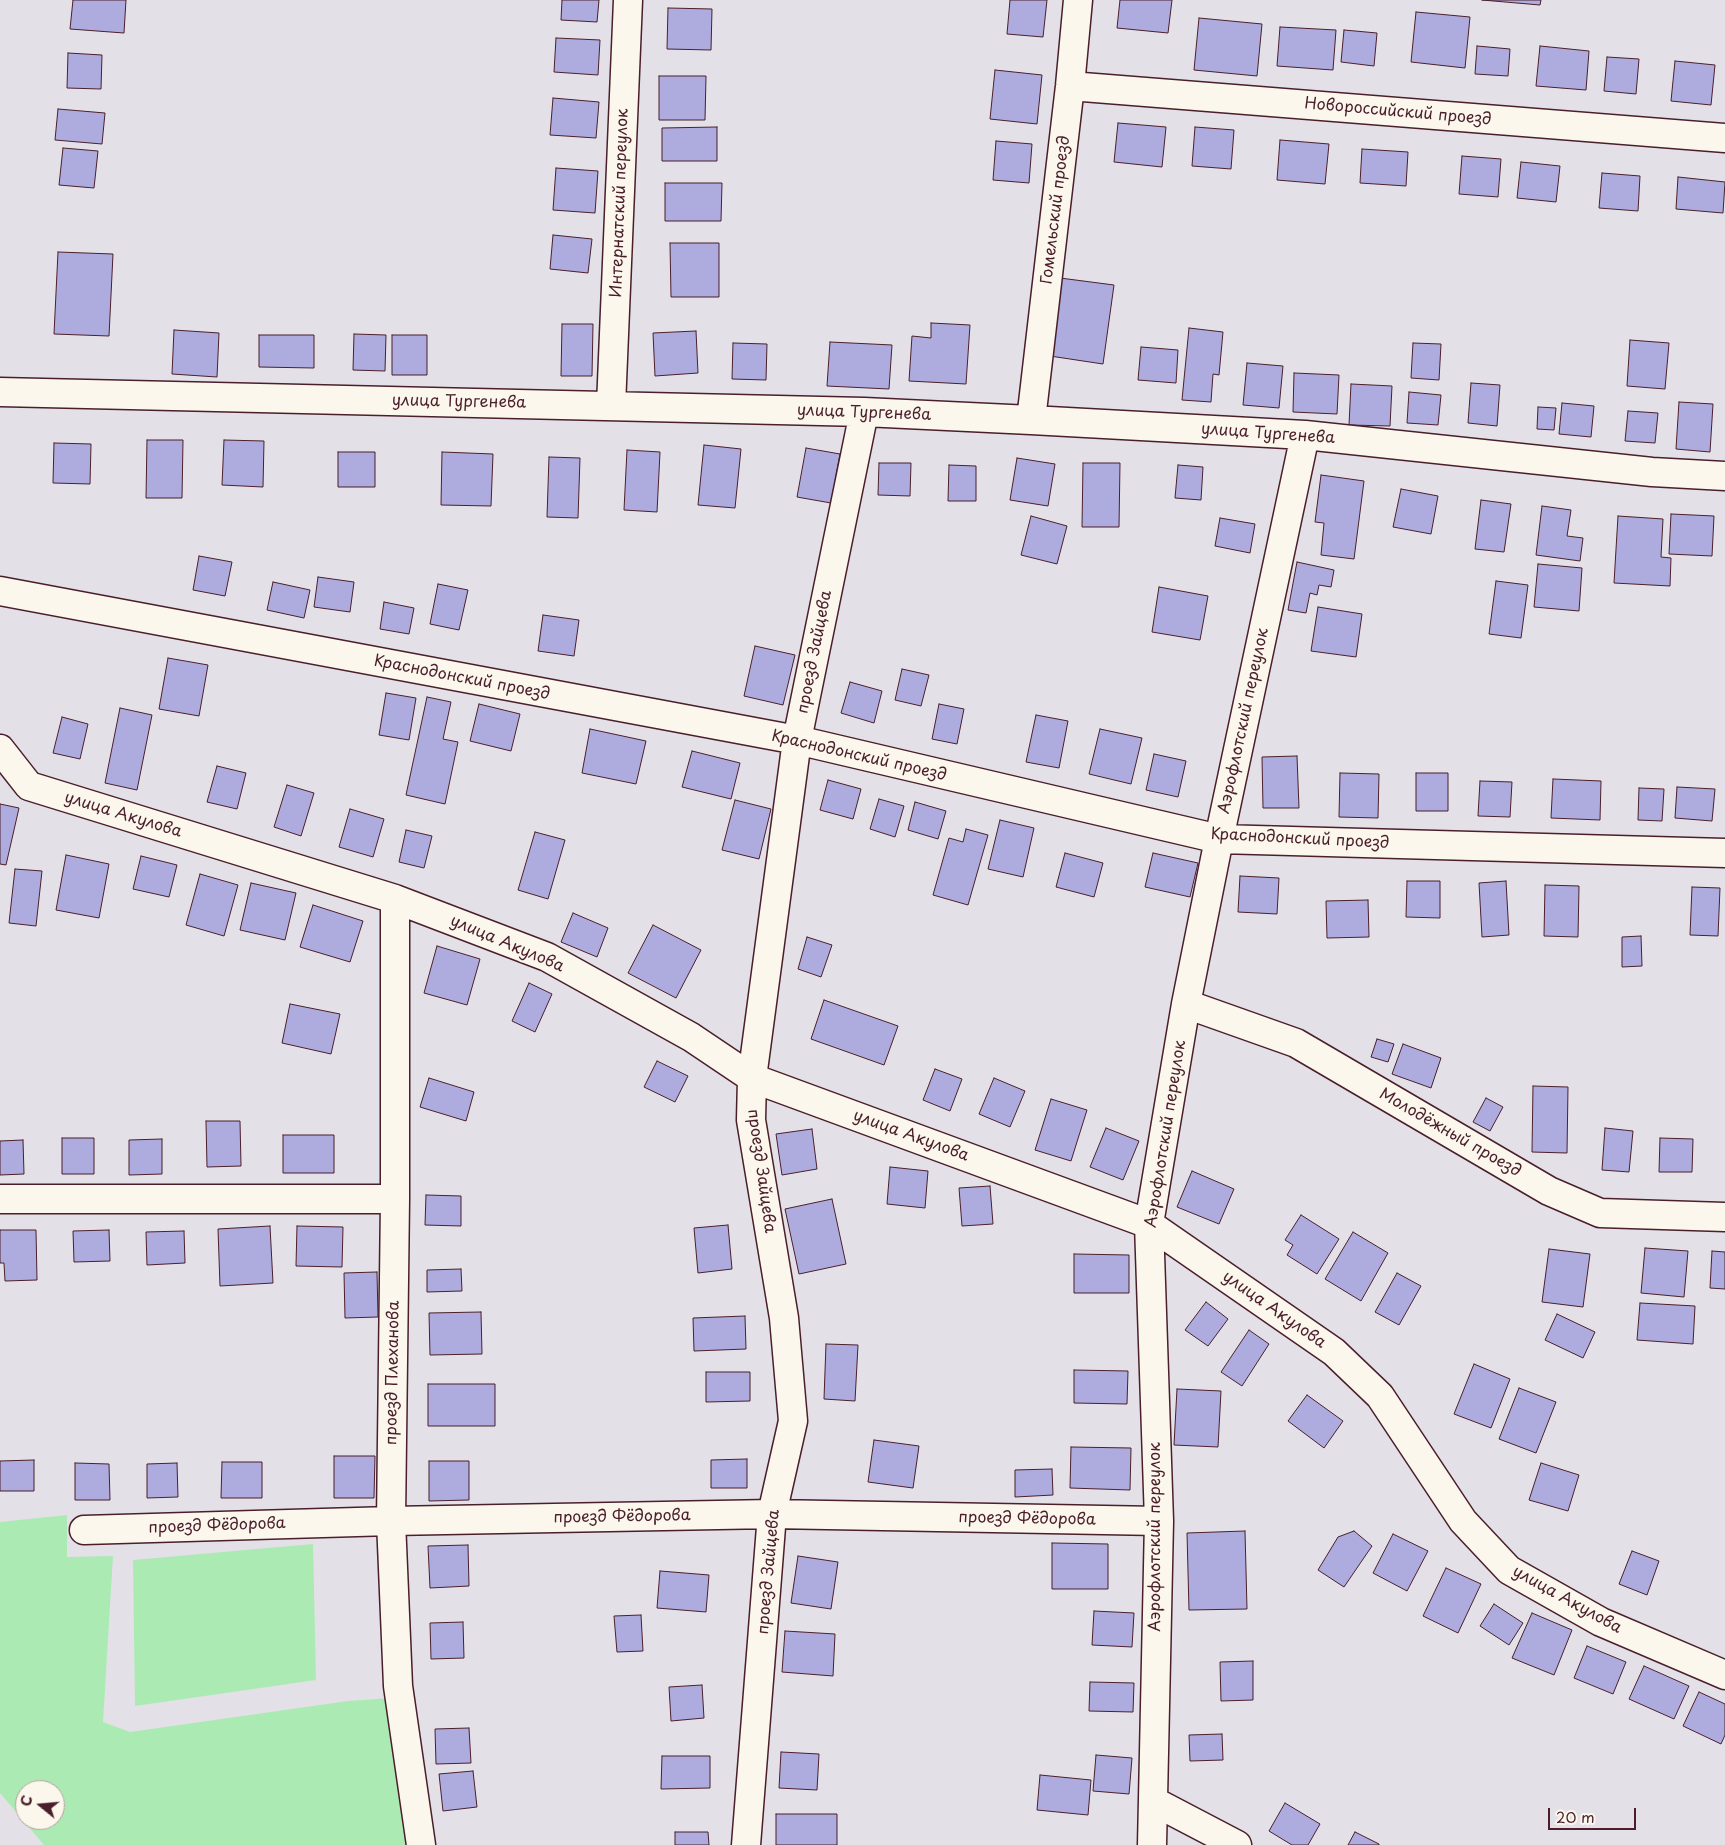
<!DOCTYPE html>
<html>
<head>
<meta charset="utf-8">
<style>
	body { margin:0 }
	#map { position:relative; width:1725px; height:1845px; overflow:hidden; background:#e4e0e8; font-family:"Playpen Sans",sans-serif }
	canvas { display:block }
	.north { position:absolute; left:15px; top:1780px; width:50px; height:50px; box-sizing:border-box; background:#fbf7ec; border:1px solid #b4a19f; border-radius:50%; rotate:287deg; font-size:14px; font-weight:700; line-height:20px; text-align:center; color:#4a1f2b }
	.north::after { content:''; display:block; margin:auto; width:18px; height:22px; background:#4a1f2b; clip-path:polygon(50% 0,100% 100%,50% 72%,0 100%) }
	.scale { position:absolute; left:1548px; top:1808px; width:88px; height:22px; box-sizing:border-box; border:2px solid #4a1f2b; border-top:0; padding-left:6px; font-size:15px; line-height:18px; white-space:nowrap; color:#4a1f2b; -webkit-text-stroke:4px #fbf7ec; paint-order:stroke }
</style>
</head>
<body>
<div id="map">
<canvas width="1725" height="1845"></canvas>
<div class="north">С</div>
<div class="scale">20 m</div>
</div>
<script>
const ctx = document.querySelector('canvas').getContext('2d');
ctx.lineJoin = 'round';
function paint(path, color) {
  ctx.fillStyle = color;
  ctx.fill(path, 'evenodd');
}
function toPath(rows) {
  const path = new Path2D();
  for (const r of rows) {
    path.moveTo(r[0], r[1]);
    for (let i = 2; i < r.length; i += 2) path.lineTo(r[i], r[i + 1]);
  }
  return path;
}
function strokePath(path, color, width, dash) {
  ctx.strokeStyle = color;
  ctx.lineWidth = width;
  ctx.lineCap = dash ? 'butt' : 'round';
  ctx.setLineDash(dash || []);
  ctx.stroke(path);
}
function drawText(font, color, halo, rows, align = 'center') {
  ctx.font = font + ' "Playpen Sans",sans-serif';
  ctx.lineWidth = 4;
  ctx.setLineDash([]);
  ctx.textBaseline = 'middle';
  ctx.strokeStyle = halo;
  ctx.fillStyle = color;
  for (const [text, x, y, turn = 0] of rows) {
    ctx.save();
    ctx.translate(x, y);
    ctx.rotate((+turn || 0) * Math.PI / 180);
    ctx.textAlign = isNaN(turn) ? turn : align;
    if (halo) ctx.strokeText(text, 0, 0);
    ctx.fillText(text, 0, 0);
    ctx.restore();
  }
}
const green = toPath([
	[67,1515,67,1557,113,1556,103,1722,130,1732,348,1701,391,1698,412,1845,44,1845,0,1793,0,1522],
	[25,1790,55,1790,55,1820,25,1820],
	[313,1544,316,1680,135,1706,133,1560]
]);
const building = toPath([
	[73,0,126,0,124,33,70,29,73,0],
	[562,0,599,0,597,22,561,20,562,0],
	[1010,0,1047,0,1043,37,1007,34,1010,0],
	[1120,0,1172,0,1168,33,1117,28,1120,0],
	[1482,0,1541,0,1540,5,1482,0],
	[668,8,712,9,711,50,667,49,668,8],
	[1416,12,1470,17,1465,68,1411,62,1416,12],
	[1199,18,1262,24,1257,76,1194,70,1199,18],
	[1280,27,1336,30,1333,70,1277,66,1280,27],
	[1344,30,1377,33,1374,66,1341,62,1344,30],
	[556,38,600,40,598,75,554,72,556,38],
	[1477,46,1510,49,1508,76,1475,74,1477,46],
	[1540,46,1589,51,1586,90,1536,86,1540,46],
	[68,53,102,55,101,89,67,88,68,53],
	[1607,57,1639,59,1636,94,1604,91,1607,57],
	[1675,61,1715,65,1711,105,1671,101,1675,61],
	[995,70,1042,75,1037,124,990,119,995,70],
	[659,76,706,76,705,120,659,120,659,76],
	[553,98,599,102,596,138,550,135,553,98],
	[58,109,105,113,102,144,55,140,58,109],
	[1118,123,1166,127,1162,167,1114,162,1118,123],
	[717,127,717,161,662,161,662,128,717,127],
	[1195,127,1234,130,1231,169,1192,166,1195,127],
	[1280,140,1329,144,1325,184,1277,180,1280,140],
	[996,141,1032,144,1029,183,993,180,996,141],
	[63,148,98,151,94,188,59,185,63,148],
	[1362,149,1408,152,1406,186,1360,183,1362,149],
	[1462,156,1501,159,1498,197,1459,194,1462,156],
	[1521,162,1560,166,1556,202,1517,198,1521,162],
	[556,168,598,171,595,213,553,210,556,168],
	[1602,173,1640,176,1638,211,1599,208,1602,173],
	[1678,177,1725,182,1723,213,1676,209,1678,177],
	[665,183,722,183,721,221,665,221,665,183],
	[553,235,592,239,588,273,550,269,553,235],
	[670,243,719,243,719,297,671,297,670,243],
	[58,252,113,254,109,336,54,334,58,252],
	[1060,278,1114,285,1103,364,1050,356,1060,278],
	[931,323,970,325,966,384,909,381,912,336,931,338,931,323],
	[562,324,593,324,592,376,561,376,562,324],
	[1189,328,1223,332,1219,375,1213,374,1211,402,1182,400,1189,328],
	[174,330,219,333,217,377,172,374,174,330],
	[696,331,698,373,655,376,653,333,696,331],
	[354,334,386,335,385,371,353,370,354,334],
	[259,335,314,335,314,368,259,367,259,335],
	[392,335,427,335,427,375,392,375,392,335],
	[1630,340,1669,343,1665,389,1627,386,1630,340],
	[830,342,892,345,889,389,827,386,830,342],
	[733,343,767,344,766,380,732,379,733,343],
	[1413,343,1441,344,1439,380,1411,378,1413,343],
	[1141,347,1178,350,1176,383,1138,380,1141,347],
	[1247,363,1283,366,1279,408,1243,405,1247,363],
	[1294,373,1339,375,1337,414,1293,412,1294,373],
	[1471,383,1500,385,1497,426,1468,423,1471,383],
	[1351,384,1392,386,1390,426,1349,425,1351,384],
	[1409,392,1441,395,1438,425,1407,423,1409,392],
	[1679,402,1713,404,1710,452,1676,449,1679,402],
	[1562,403,1594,406,1591,437,1559,434,1562,403],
	[1538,407,1556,408,1554,430,1537,429,1538,407],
	[1628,411,1658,413,1655,443,1625,441,1628,411],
	[147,440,183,440,182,498,146,498,147,440],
	[224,440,264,441,263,487,222,485,224,440],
	[54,443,91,444,90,484,53,483,54,443],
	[704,445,741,449,735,508,698,505,704,445],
	[806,448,840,454,831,503,797,497,806,448],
	[627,450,660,452,657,512,624,510,627,450],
	[338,452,375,452,375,487,338,487,338,452],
	[442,452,493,454,491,506,441,505,442,452],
	[549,457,580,458,578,518,547,517,549,457],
	[1017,458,1055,464,1048,506,1010,500,1017,458],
	[879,463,911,463,910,496,878,495,879,463],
	[1083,463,1120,463,1119,527,1082,527,1083,463],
	[949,465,976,466,976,501,948,501,949,465],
	[1178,465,1203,467,1201,500,1175,498,1178,465],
	[1321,475,1364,481,1354,559,1321,555,1324,523,1315,522,1321,475],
	[1401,489,1438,496,1431,534,1393,527,1401,489],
	[1481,500,1511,504,1504,552,1475,549,1481,500],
	[1542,506,1571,510,1567,536,1583,538,1580,561,1536,555,1542,506],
	[1671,514,1714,516,1712,556,1669,554,1671,514],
	[1031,516,1067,526,1057,564,1021,555,1031,516],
	[1618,516,1663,519,1661,557,1671,558,1670,586,1614,583,1618,516],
	[1220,518,1255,524,1250,553,1215,546,1220,518],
	[199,556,232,562,225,596,193,590,199,556],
	[1297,562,1334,570,1331,587,1319,585,1317,595,1310,593,1306,613,1288,610,1297,562],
	[1538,564,1582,568,1579,611,1534,607,1538,564],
	[318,577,354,582,350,612,314,607,318,577],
	[1496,581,1528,585,1521,638,1489,634,1496,581],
	[273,582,310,590,304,618,267,610,273,582],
	[438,584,468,590,459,630,430,624,438,584],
	[1159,587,1208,596,1200,640,1152,632,1159,587],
	[384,602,414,608,409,634,380,629,384,602],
	[1318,607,1362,614,1356,657,1311,651,1318,607],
	[543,615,579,620,574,656,538,651,543,615],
	[755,646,795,655,783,705,744,696,755,646],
	[168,658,208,665,199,716,159,709,168,658],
	[902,669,929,675,921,706,895,700,902,669],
	[850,682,882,691,874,723,841,713,850,682],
	[386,693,416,698,409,740,379,735,386,693],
	[427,697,451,702,443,739,458,742,445,804,406,795,427,697],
	[479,704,520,714,511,751,470,741,479,704],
	[939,704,964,709,957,744,932,739,939,704],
	[120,708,152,715,137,790,105,783,120,708],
	[1036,715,1068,721,1059,768,1026,762,1036,715],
	[62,717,88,724,80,759,53,753,62,717],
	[590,729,646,741,636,784,582,773,590,729],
	[1100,729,1142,738,1131,784,1089,774,1100,729],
	[692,751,740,763,731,799,682,787,692,751],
	[1154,754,1186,761,1178,797,1146,790,1154,754],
	[1297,756,1299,808,1263,808,1262,757,1297,756],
	[217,766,246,773,237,809,207,802,217,766],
	[1340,773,1379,774,1378,818,1339,817,1340,773],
	[1416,773,1448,773,1448,811,1416,811,1416,773],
	[1553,779,1601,781,1600,820,1551,818,1553,779],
	[828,780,861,789,853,819,820,810,828,780],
	[1480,781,1512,782,1510,817,1478,816,1480,781],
	[287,785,314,793,301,836,274,827,287,785],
	[1677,787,1715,789,1712,821,1675,818,1677,787],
	[1639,788,1664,789,1662,821,1638,820,1639,788],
	[879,799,904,806,895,837,870,829,879,799],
	[735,800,771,809,759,859,722,850,735,800],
	[915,802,946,811,938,839,908,830,915,802],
	[0,804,19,808,6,865,0,864,0,804],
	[350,809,384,819,373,857,339,847,350,809],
	[1000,820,1034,828,1023,877,988,869,1000,820],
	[966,829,988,835,968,905,933,895,949,838,963,842,966,829],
	[406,830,432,836,424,868,399,862,406,830],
	[535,832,565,840,548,899,518,890,535,832],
	[1065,853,1103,863,1094,897,1056,887,1065,853],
	[1153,853,1198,863,1190,897,1145,887,1153,853],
	[66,855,109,864,99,918,56,910,66,855],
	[141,856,177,865,169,897,133,889,141,856],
	[15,869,42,871,36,926,9,923,15,869],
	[200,874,238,885,224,936,186,925,200,874],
	[1240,876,1279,878,1277,914,1238,912,1240,876],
	[1407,881,1440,881,1440,918,1406,917,1407,881],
	[1506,881,1509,935,1482,937,1479,883,1506,881],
	[251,883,296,893,285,940,240,930,251,883],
	[1545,885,1579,886,1578,937,1544,936,1545,885],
	[1692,887,1720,888,1718,936,1690,935,1692,887],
	[1368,900,1369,937,1327,938,1326,901,1368,900],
	[313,905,363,921,350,962,300,947,313,905],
	[573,913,608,928,597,957,561,942,573,913],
	[653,925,701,950,676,998,628,973,653,925],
	[1641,936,1642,966,1622,967,1622,937,1641,936],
	[807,937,832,945,821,977,798,969,807,937],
	[437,946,480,959,467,1005,424,993,437,946],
	[529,983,552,994,535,1032,512,1021,529,983],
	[824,1000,898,1026,884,1065,811,1039,824,1000],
	[290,1004,340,1014,331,1054,282,1043,290,1004],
	[1377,1039,1394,1044,1388,1062,1371,1057,1377,1039],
	[1403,1044,1441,1058,1431,1088,1392,1074,1403,1044],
	[657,1061,688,1076,675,1102,644,1087,657,1061],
	[935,1069,962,1079,950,1111,923,1100,935,1069],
	[429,1078,474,1092,466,1121,420,1107,429,1078],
	[994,1078,1025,1091,1010,1127,979,1114,994,1078],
	[1533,1086,1568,1087,1567,1153,1532,1152,1533,1086],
	[1486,1098,1503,1107,1490,1131,1473,1122,1486,1098],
	[1051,1099,1087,1110,1071,1161,1035,1150,1051,1099],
	[206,1121,240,1121,241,1166,207,1167,206,1121],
	[1106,1128,1139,1141,1123,1180,1090,1167,1106,1128],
	[1605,1128,1633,1131,1629,1172,1602,1170,1605,1128],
	[812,1129,817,1169,782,1175,776,1134,812,1129],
	[283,1135,334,1135,334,1173,283,1173,283,1135],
	[62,1138,94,1138,94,1174,62,1174,62,1138],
	[1660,1138,1693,1139,1692,1172,1659,1172,1660,1138],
	[162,1139,162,1174,129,1175,129,1140,162,1139],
	[23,1140,24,1174,0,1175,0,1141,23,1140],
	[890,1167,928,1171,925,1208,887,1204,890,1167],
	[1192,1171,1234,1189,1219,1224,1177,1207,1192,1171],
	[990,1186,993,1224,962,1226,959,1188,990,1186],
	[426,1195,461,1196,461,1226,425,1225,426,1195],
	[832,1199,846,1264,799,1274,785,1209,832,1199],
	[1301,1215,1339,1239,1317,1274,1287,1255,1293,1245,1285,1240,1301,1215],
	[728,1225,732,1269,698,1273,694,1228,728,1225],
	[270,1226,273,1283,220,1286,218,1229,270,1226],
	[297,1226,343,1227,342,1267,296,1266,297,1226],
	[0,1230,36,1230,37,1280,5,1281,4,1263,0,1263,0,1230],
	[109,1230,110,1261,74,1262,73,1231,109,1230],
	[184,1231,185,1263,147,1265,146,1232,184,1231],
	[1353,1232,1388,1253,1361,1301,1325,1279,1353,1232],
	[1645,1248,1688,1251,1684,1297,1641,1293,1645,1248],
	[1549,1249,1590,1254,1583,1307,1542,1302,1549,1249],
	[1712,1251,1725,1252,1725,1289,1710,1288,1712,1251],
	[1074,1254,1129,1255,1129,1293,1074,1293,1074,1254],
	[461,1269,462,1291,427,1292,427,1270,461,1269],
	[377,1272,378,1317,345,1318,344,1273,377,1272],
	[1397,1273,1421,1286,1399,1325,1375,1312,1397,1273],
	[1206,1302,1228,1319,1208,1346,1185,1330,1206,1302],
	[1640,1303,1695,1306,1693,1344,1637,1340,1640,1303],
	[481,1312,482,1354,430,1355,429,1313,481,1312],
	[1557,1314,1595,1332,1583,1358,1545,1340,1557,1314],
	[745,1316,746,1349,694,1351,693,1318,745,1316],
	[1249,1330,1269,1344,1242,1386,1221,1372,1249,1330],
	[826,1344,858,1345,855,1401,824,1399,826,1344],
	[1474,1364,1510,1379,1491,1428,1454,1414,1474,1364],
	[1074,1370,1128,1371,1127,1404,1074,1403,1074,1370],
	[706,1372,750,1372,750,1401,706,1402,706,1372],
	[428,1384,495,1384,495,1426,428,1426,428,1384],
	[1519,1388,1556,1402,1536,1453,1499,1439,1519,1388],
	[1177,1389,1221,1391,1218,1447,1174,1445,1177,1389],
	[1307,1395,1343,1421,1324,1448,1288,1421,1307,1395],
	[874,1440,919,1446,913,1488,868,1482,874,1440],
	[1071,1447,1131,1448,1130,1490,1070,1488,1071,1447],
	[334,1456,375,1456,374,1498,334,1498,334,1456],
	[747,1459,747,1488,711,1488,711,1460,747,1459],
	[34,1460,34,1491,0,1491,0,1461,34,1460],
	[429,1461,469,1461,469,1500,429,1501,429,1461],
	[222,1462,262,1462,262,1498,221,1498,222,1462],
	[75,1463,109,1464,110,1500,75,1500,75,1463],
	[177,1463,178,1497,147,1498,147,1464,177,1463],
	[1541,1463,1579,1475,1568,1511,1529,1500,1541,1463],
	[1052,1469,1053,1495,1015,1497,1015,1470,1052,1469],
	[1245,1531,1247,1609,1189,1610,1187,1533,1245,1531],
	[1354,1531,1372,1546,1344,1587,1318,1570,1338,1537,1354,1531],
	[1393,1534,1428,1551,1407,1591,1373,1573,1393,1534],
	[1052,1543,1108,1544,1108,1589,1052,1589,1052,1543],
	[468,1545,469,1586,430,1588,428,1546,468,1545],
	[1632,1551,1659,1561,1647,1595,1619,1584,1632,1551],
	[798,1556,838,1562,831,1609,791,1603,798,1556],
	[1446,1568,1481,1584,1458,1633,1423,1616,1446,1568],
	[660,1571,709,1575,706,1612,657,1608,660,1571],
	[1494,1604,1523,1623,1509,1645,1480,1626,1494,1604],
	[1094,1611,1134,1613,1132,1647,1092,1645,1094,1611],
	[1532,1613,1572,1630,1554,1675,1512,1658,1532,1613],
	[641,1615,643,1651,617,1652,614,1616,641,1615],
	[463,1622,464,1658,431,1659,430,1623,463,1622],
	[785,1631,835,1634,833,1676,782,1672,785,1631],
	[1587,1646,1626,1662,1613,1694,1574,1678,1587,1646],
	[1253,1661,1253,1700,1221,1701,1220,1662,1253,1661],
	[1644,1666,1689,1686,1674,1719,1629,1699,1644,1666],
	[1090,1682,1134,1683,1133,1712,1089,1711,1090,1682],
	[702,1685,704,1718,671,1721,669,1687,702,1685],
	[1699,1692,1725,1704,1725,1735,1721,1744,1683,1726,1699,1692],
	[469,1728,471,1763,436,1764,435,1729,469,1728],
	[1222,1734,1223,1760,1190,1761,1189,1735,1222,1734],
	[781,1752,819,1754,817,1790,779,1788,781,1752],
	[1096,1755,1132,1758,1129,1794,1093,1791,1096,1755],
	[662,1756,710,1756,710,1788,661,1789,662,1756],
	[473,1771,477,1807,443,1811,439,1774,473,1771],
	[1040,1775,1091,1780,1088,1815,1037,1810,1040,1775],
	[1285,1803,1320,1824,1308,1845,1292,1845,1269,1831,1285,1803],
	[776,1814,837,1814,837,1845,776,1845,776,1814],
	[675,1832,708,1832,709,1845,675,1845,675,1832],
	[1355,1832,1379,1844,1379,1845,1348,1845,1355,1832]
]);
const minor = toPath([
	[1070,86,1725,138],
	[0,392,864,412,1031,420,1305,435,1652,472,1725,476],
	[611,406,628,0],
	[1031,420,1070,86,1078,0],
	[0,591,797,740,1219,839,1725,853],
	[0,749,29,786,395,899,547,957,691,1037,752,1078,1149,1224,1334,1352,1380,1396,1463,1521,1509,1570,1601,1622,1725,1675],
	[395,899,395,1199,391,1521,398,1686,421,1845],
	[1186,1004,1296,1043,1549,1191,1600,1213,1725,1217],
	[0,1199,395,1199],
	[84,1530,391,1521,772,1514,1159,1521],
	[1153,1801,1237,1845],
	[746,1845,772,1514,793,1421,784,1318,751,1120,752,1078,797,740,864,412],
	[1152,1845,1159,1521,1149,1224,1186,1004,1219,839,1305,435]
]);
const streetNames = [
	["Новороссийский проезд",1398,112,5],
	["Интернатский переулок",620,203,-88],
	["Гомельский проезд",1056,210,-83],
	["улица Тургенева",459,402,1],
	["улица Тургенева",864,413,2],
	["улица Тургенева",1268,434,4],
	["проезд Зайцева",815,652,-79],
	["Краснодонский проезд",462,678,11],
	["Аэрофлотский переулок",1244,721,-78],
	["Краснодонский проезд",859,756,13],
	["улица Акулова",123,815,17],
	["Краснодонский проезд",1300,839,3],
	["улица Акулова",507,944,23],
	["Молодёжный проезд",1450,1133,30],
	["Аэрофлотский переулок",1166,1134,-81],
	["улица Акулова",911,1136,20],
	["проезд Зайцева",761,1171,82],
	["улица Акулова",1274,1310,35],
	["проезд Плеханова",393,1373,-89],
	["проезд Фёдорова",622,1517,-1],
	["проезд Фёдорова",1027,1519,1],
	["проезд Фёдорова",217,1526,-2],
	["Аэрофлотский переулок",1156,1537,-90],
	["проезд Зайцева",769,1572,-85],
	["улица Акулова",1567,1600,29]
];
paint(green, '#abebb3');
paint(building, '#aeacde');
strokePath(building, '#4a1f2b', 1);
strokePath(minor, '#4a1f2b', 31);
strokePath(minor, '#fbf7ec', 28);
drawText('16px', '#4a1f2b', '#fbf7ec', streetNames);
</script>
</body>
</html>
